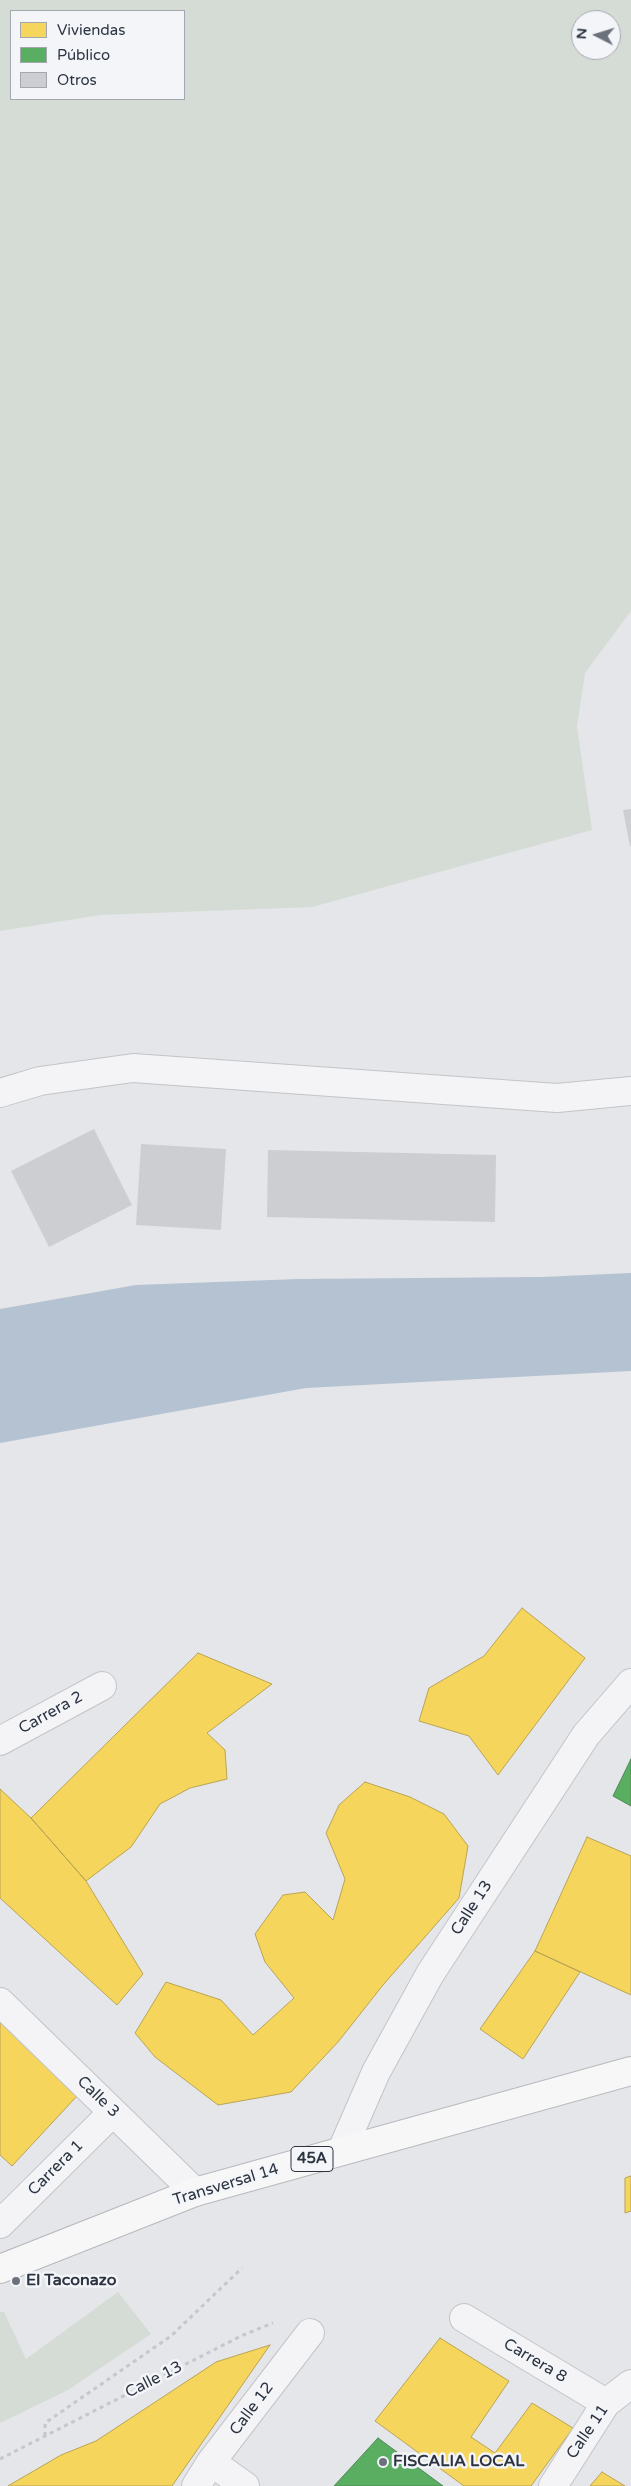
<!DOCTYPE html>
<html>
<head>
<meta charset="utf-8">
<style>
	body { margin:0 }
	#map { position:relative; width:631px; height:2486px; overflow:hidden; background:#e4e6e9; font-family:"Varela Round",sans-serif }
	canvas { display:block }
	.legend { position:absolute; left:10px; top:10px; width:175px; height:90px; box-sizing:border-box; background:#f3f5f8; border:1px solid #a3a7af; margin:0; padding:6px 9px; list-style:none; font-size:15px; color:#2c3341 }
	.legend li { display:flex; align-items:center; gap:10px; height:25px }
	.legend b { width:25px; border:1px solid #a3a7af }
	.north { position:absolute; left:571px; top:10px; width:50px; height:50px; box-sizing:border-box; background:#f3f5f8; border:1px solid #a3a7af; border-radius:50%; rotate:275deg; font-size:14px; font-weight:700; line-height:20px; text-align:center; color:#2c3341 }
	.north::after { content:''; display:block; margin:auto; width:18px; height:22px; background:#6c727c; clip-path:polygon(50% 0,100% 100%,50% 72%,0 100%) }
</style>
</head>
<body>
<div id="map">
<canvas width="631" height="2486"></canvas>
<ul class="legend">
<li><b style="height:14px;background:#f6d55c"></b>Viviendas</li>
<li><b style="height:14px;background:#5aae61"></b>Público</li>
<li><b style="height:14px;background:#cdced1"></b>Otros</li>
</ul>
<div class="north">N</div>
</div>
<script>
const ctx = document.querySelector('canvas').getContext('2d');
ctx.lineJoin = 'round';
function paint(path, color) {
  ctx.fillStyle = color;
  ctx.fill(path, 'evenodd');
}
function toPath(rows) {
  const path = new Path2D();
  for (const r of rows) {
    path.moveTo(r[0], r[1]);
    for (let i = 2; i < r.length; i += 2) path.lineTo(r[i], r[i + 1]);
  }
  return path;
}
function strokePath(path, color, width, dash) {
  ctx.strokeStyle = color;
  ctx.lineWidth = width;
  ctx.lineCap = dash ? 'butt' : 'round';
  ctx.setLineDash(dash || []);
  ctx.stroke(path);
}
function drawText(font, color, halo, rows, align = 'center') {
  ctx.font = font + ' "Varela Round",sans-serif';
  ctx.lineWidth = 5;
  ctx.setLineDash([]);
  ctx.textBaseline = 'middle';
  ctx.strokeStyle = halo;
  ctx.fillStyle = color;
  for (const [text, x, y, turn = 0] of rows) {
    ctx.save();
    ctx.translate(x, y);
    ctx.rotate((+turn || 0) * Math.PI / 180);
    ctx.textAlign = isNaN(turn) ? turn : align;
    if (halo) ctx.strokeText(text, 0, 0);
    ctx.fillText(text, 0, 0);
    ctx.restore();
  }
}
const green = toPath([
	[0,0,631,0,631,611,585,673,577,727,592,830,312,907,100,915,0,931],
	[11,11,184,11,184,99,11,99],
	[581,20,611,20,611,50,581,50],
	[118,2292,151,2334,68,2390,0,2423,0,2312,4,2312,26,2359]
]);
const water = toPath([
	[631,1273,631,1371,306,1388,0,1443,0,1309,136,1285,298,1279,542,1277]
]);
const homes = toPath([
	[522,1608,585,1658,498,1775,469,1736,419,1721,429,1688,484,1656,522,1608],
	[198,1653,272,1684,207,1733,225,1750,227,1779,190,1788,160,1804,131,1847,86,1881,31,1818,198,1653],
	[365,1782,410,1797,444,1814,468,1846,459,1898,383,1985,338,2042,291,2092,218,2105,155,2057,135,2033,166,1982,221,2000,253,2035,294,1998,265,1962,255,1934,283,1895,305,1892,333,1920,345,1879,326,1833,339,1805,365,1782],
	[0,1789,31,1818,86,1881,143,1974,117,2005,0,1898,0,1789],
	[587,1837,631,1856,631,1995,535,1951,587,1837],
	[535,1951,580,1972,523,2059,480,2029,535,1951],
	[0,2022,77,2096,12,2166,0,2155,0,2022],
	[631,2176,631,2211,625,2213,625,2178,631,2176],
	[440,2338,509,2381,471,2437,495,2453,532,2403,573,2428,531,2486,464,2486,375,2421,440,2338],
	[270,2345,172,2486,8,2486,61,2455,96,2441,216,2362,270,2345],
	[602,2472,625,2486,590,2486,602,2472]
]);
const public = toPath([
	[631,1759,631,1806,613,1796,631,1759],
	[378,2438,443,2486,334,2486,378,2438]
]);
const building = toPath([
	[631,809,631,846,630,846,623,810],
	[94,1129,132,1205,49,1247,11,1171],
	[141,1144,226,1149,221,1230,136,1225],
	[268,1150,496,1155,495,1222,267,1217]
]);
const path = toPath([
	[45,2436,45,2423,171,2336,242,2268],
	[0,2459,241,2336,273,2323]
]);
const minor = toPath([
	[0,1093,40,1081,133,1068,557,1098,631,1091],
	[0,1741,102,1686],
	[0,2002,195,2192],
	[342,2150,376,2072,430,1974,586,1735,631,1683],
	[0,2224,113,2112],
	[464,2318,606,2403],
	[211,2462,245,2486],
	[196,2486,211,2462,310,2333],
	[553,2486,606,2403,631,2384]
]);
const highway = toPath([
	[0,2269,195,2192,631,2071]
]);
const markers = [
	[16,2281,5,"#6c727c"],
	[383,2462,5,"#6c727c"]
];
const shields = [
	[312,2159,42]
];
const shieldNames = [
	["45A",312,2159]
];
const streetNames = [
	["Carrera 2",51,1713,-29],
	["Calle 13",472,1908,-57],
	["Calle 3",98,2097,44],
	["Carrera 1",56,2168,-45],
	["Transversal 14",226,2185,-17],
	["Carrera 8",535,2361,31],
	["Calle 13",154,2380,-27],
	["Calle 12",252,2409,-53],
	["Calle 11",588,2432,-56]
];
const poiNames = [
	["El Taconazo",26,2281],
	["FISCALIA LOCAL",393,2462]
];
paint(green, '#d5dcd5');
paint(water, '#b5c2d2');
paint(homes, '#f6d55c');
strokePath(homes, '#b9a454', 1);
paint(public, '#5aae61');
strokePath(public, '#4c8957', 1);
paint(building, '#cdced1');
strokePath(minor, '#c2c4c7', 30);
strokePath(highway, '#b7b9bd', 30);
strokePath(path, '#c5c7ca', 3, [4, 4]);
strokePath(minor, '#f4f4f6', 28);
strokePath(highway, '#f7f7f8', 28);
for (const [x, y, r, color] of markers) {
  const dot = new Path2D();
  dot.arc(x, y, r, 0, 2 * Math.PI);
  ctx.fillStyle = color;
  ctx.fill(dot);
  strokePath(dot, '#f3f5f8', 2);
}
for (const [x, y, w] of shields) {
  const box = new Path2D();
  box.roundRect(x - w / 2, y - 12.5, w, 25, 4);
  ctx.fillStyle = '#f3f5f8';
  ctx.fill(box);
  strokePath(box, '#2c3341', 1);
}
drawText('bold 15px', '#2c3341', null, shieldNames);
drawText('16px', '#2c3341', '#f3f5f8', streetNames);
drawText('bold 16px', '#2c3341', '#f3f5f8', poiNames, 'left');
</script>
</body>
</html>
